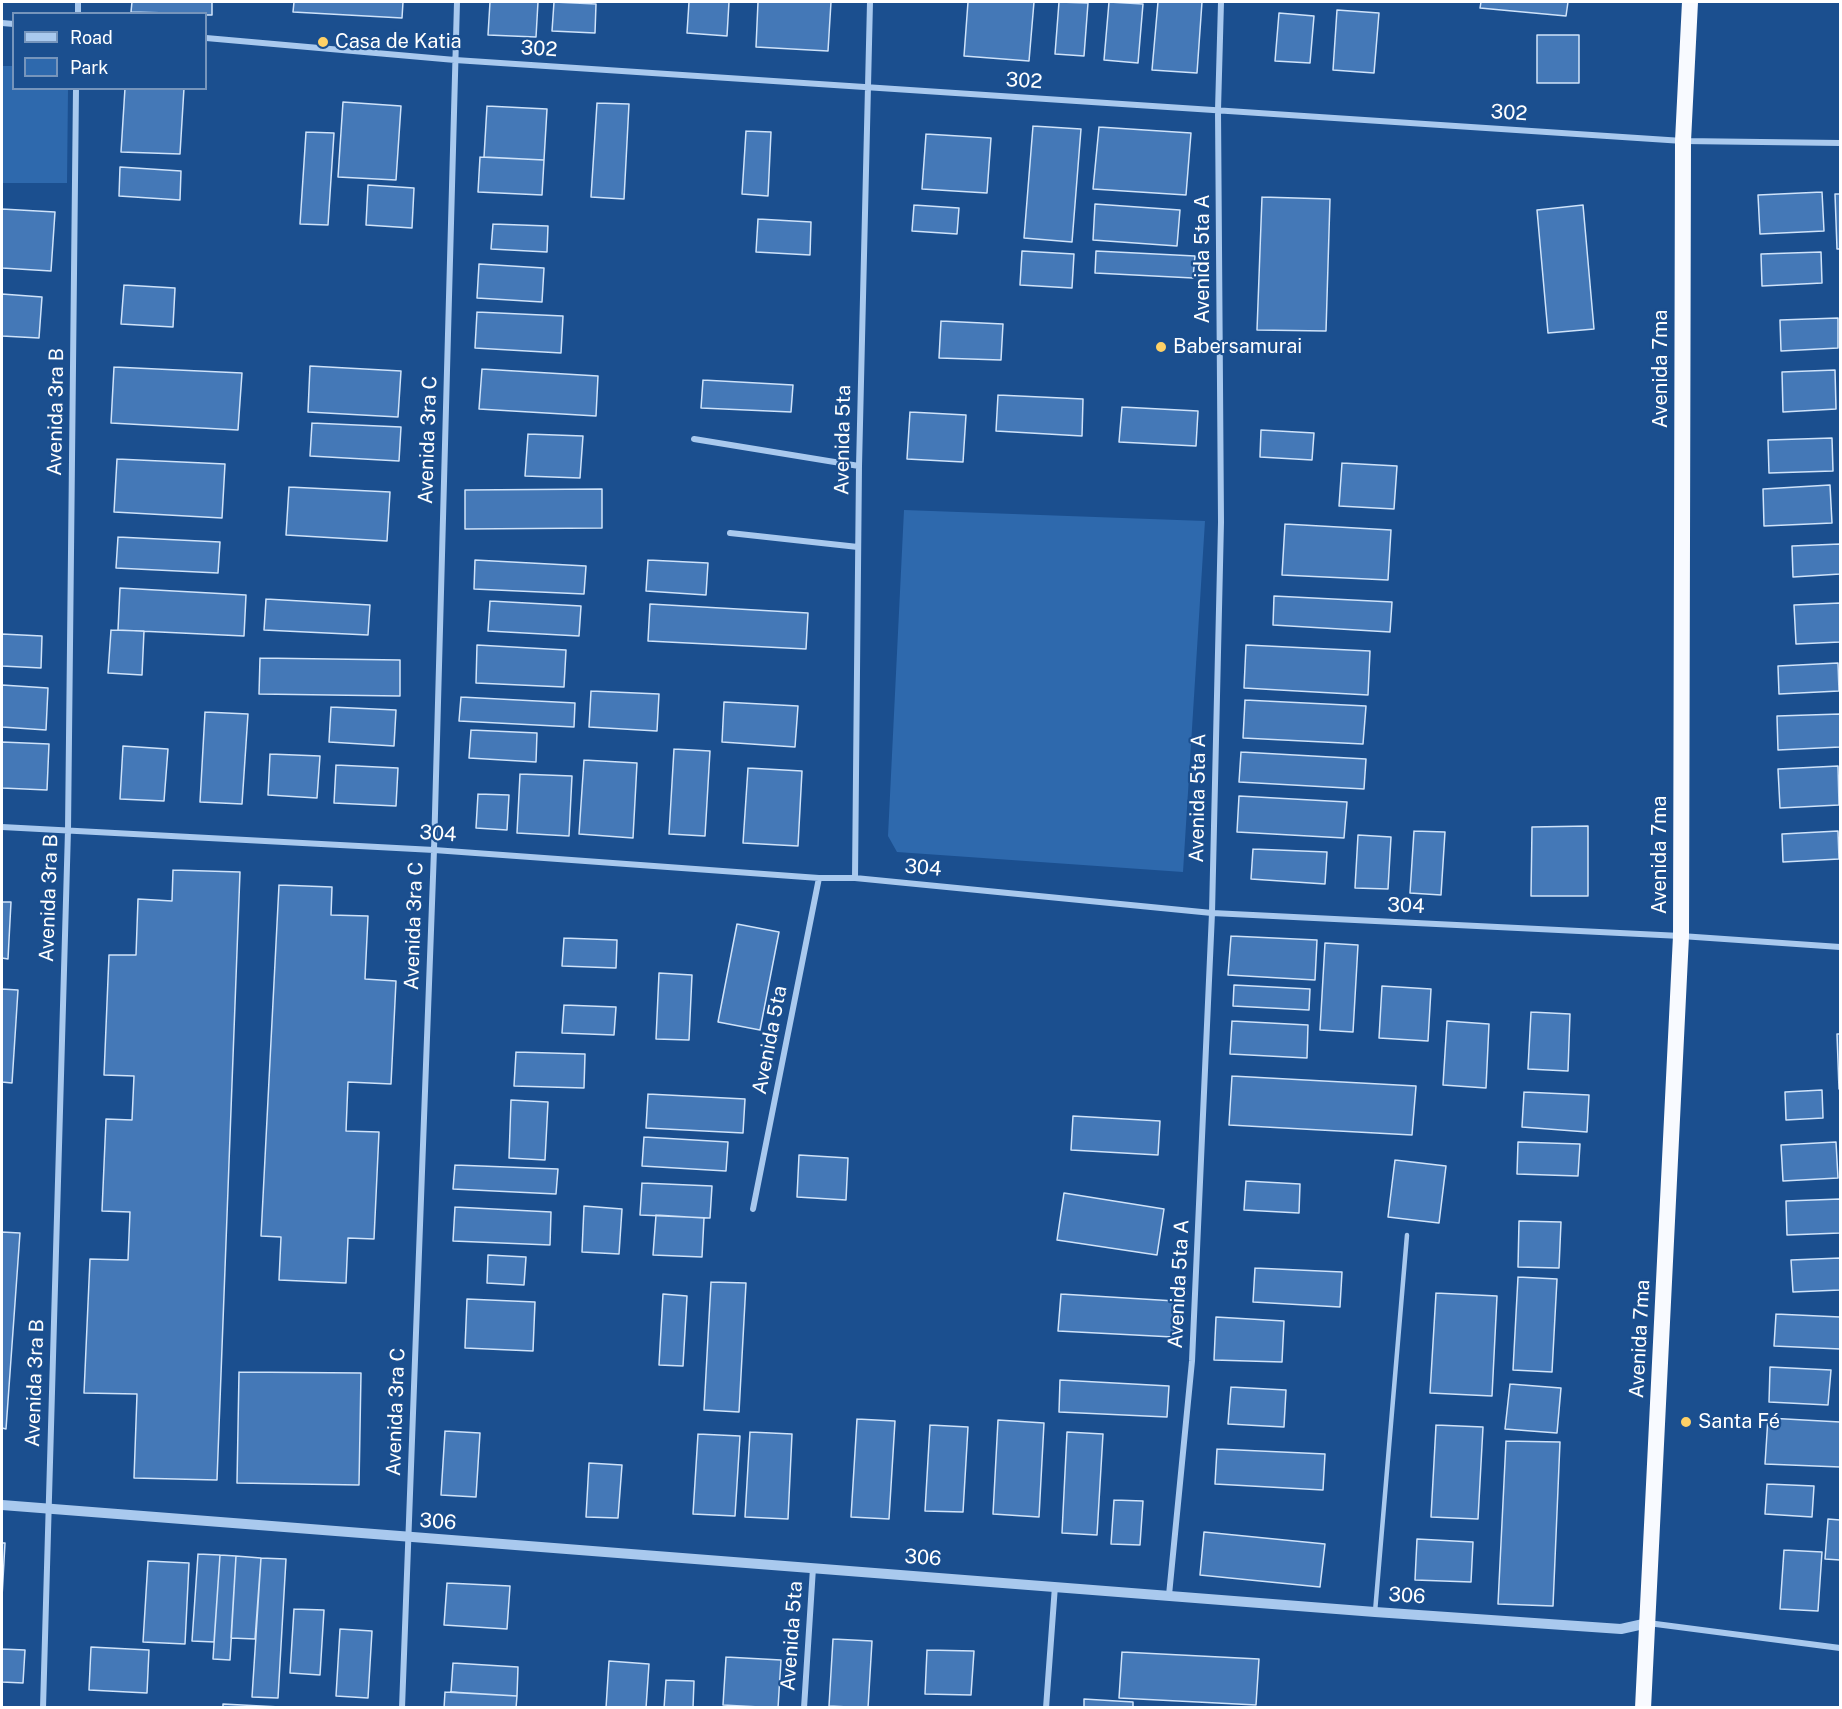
<!DOCTYPE html>
<html>
<head>
<meta charset="utf-8">
<style>
	body { margin:0 }
	#map { position:relative; width:1842px; height:1709px; overflow:hidden; background:#1b4f8f; font-family:"Public Sans",sans-serif }
	canvas { display:block }
	.frame { position:absolute; inset:0; border:3px solid #fff; pointer-events:none }
	.legend { position:absolute; left:12px; top:12px; width:195px; height:78px; box-sizing:border-box; background:#1b4f8f; border:2px solid #7695bc; margin:0; padding:8px 10px; list-style:none; font-size:18px; color:#fff }
	.legend li { display:flex; align-items:center; gap:12px; height:30px }
	.legend b { width:30px; border:2px solid #7695bc }
</style>
</head>
<body>
<div id="map">
<canvas width="1842" height="1709"></canvas>
<div class="frame"></div>
<ul class="legend">
<li><b style="height:8px;background:#a9c9ee"></b>Road</li>
<li><b style="height:16px;background:#2e69ad"></b>Park</li>
</ul>
</div>
<script>
const ctx = document.querySelector('canvas').getContext('2d');
ctx.lineJoin = 'round';
function paint(path, color) {
  ctx.fillStyle = color;
  ctx.fill(path, 'evenodd');
}
function toPath(rows) {
  const path = new Path2D();
  for (const r of rows) {
    path.moveTo(r[0], r[1]);
    for (let i = 2; i < r.length; i += 2) path.lineTo(r[i], r[i + 1]);
  }
  return path;
}
function strokePath(path, color, width, dash) {
  ctx.strokeStyle = color;
  ctx.lineWidth = width;
  ctx.lineCap = dash ? 'butt' : 'round';
  ctx.setLineDash(dash || []);
  ctx.stroke(path);
}
function drawText(font, color, halo, rows, align = 'center') {
  ctx.font = font + ' "Public Sans",sans-serif';
  ctx.lineWidth = 4.5;
  ctx.setLineDash([]);
  ctx.textBaseline = 'middle';
  ctx.strokeStyle = halo;
  ctx.fillStyle = color;
  for (const [text, x, y, turn = 0] of rows) {
    ctx.save();
    ctx.translate(x, y);
    ctx.rotate((+turn || 0) * Math.PI / 180);
    ctx.textAlign = isNaN(turn) ? turn : align;
    if (halo) ctx.strokeText(text, 0, 0);
    ctx.fillText(text, 0, 0);
    ctx.restore();
  }
}
const green = toPath([
	[2,66,13,66,14,88,68,89,67,183,2,183],
	[904,510,1205,521,1183,872,897,852,888,836]
]);
const building = toPath([
	[132,2,212,2,212,15,206,15,206,14,131,12,132,2],
	[294,2,403,2,402,18,293,12,294,2],
	[490,2,538,2,536,37,488,35,490,2],
	[554,2,596,4,595,33,552,31,554,2],
	[689,2,729,2,727,36,687,33,689,2],
	[758,2,831,2,828,51,756,47,758,2],
	[968,2,1034,2,1029,61,964,56,968,2],
	[1059,2,1088,3,1084,56,1055,54,1059,2],
	[1109,2,1143,4,1138,63,1104,60,1109,2],
	[1158,2,1202,2,1197,73,1152,70,1158,2],
	[1481,2,1568,2,1566,16,1480,8,1481,2],
	[1337,10,1379,13,1374,73,1333,70,1337,10],
	[1279,13,1314,16,1310,63,1275,61,1279,13],
	[1537,35,1579,35,1579,83,1537,83,1537,35],
	[125,88,184,88,180,154,121,152,125,88],
	[343,102,401,106,396,180,338,177,343,102],
	[597,103,629,104,624,199,591,197,597,103],
	[487,106,547,109,544,160,484,157,487,106],
	[1033,126,1081,129,1072,242,1024,238,1033,126],
	[1099,127,1191,133,1186,195,1093,189,1099,127],
	[746,131,771,132,768,196,742,194,746,131],
	[306,132,334,133,328,225,300,224,306,132],
	[926,134,991,138,987,193,922,189,926,134],
	[480,157,544,160,542,195,478,192,480,157],
	[120,167,181,171,180,200,119,196,120,167],
	[368,185,414,188,412,228,366,225,368,185],
	[1822,192,1824,231,1760,234,1758,195,1822,192],
	[1835,194,1840,194,1840,249,1837,249,1835,194],
	[1262,197,1330,199,1326,331,1257,330,1262,197],
	[1095,204,1180,210,1177,246,1093,240,1095,204],
	[914,205,959,208,957,234,912,231,914,205],
	[1583,205,1594,329,1548,333,1537,210,1583,205],
	[2,209,55,212,51,271,2,268,2,209],
	[758,219,811,222,810,255,756,252,758,219],
	[493,224,548,226,547,252,491,249,493,224],
	[1022,251,1074,254,1072,288,1020,285,1022,251],
	[1096,251,1195,256,1193,278,1095,273,1096,251],
	[1821,252,1822,283,1762,286,1761,254,1821,252],
	[479,264,544,268,542,302,477,298,479,264],
	[124,285,175,288,173,327,121,324,124,285],
	[2,294,42,297,39,338,2,336,2,294],
	[477,312,563,316,561,353,475,348,477,312],
	[1838,318,1838,348,1781,351,1780,320,1838,318],
	[941,321,1003,324,1001,360,939,358,941,321],
	[310,366,401,371,398,417,308,412,310,366],
	[114,367,242,373,238,430,111,423,114,367],
	[482,369,598,376,596,416,479,409,482,369],
	[1835,370,1836,409,1783,412,1782,372,1835,370],
	[703,380,793,385,791,412,701,408,703,380],
	[998,395,1083,399,1082,436,996,431,998,395],
	[1122,407,1198,411,1196,446,1119,442,1122,407],
	[910,412,966,415,963,462,907,459,910,412],
	[312,423,401,427,399,461,310,456,312,423],
	[1261,430,1314,433,1312,460,1260,457,1261,430],
	[528,434,583,436,580,478,525,476,528,434],
	[1832,438,1833,471,1769,473,1768,440,1832,438],
	[117,459,225,464,222,518,114,512,117,459],
	[1342,463,1397,466,1394,509,1339,506,1342,463],
	[1830,485,1832,523,1764,526,1763,489,1830,485],
	[289,487,390,492,387,541,286,535,289,487],
	[602,489,602,528,465,529,465,490,602,489],
	[1285,524,1391,530,1388,580,1282,575,1285,524],
	[118,537,220,542,218,573,116,568,118,537],
	[1840,544,1840,574,1793,577,1792,546,1840,544],
	[475,560,586,566,584,594,474,589,475,560],
	[648,560,708,563,706,595,646,591,648,560],
	[120,588,246,595,244,636,118,630,120,588],
	[1274,596,1392,602,1390,632,1273,625,1274,596],
	[266,599,370,605,368,635,264,630,266,599],
	[490,601,581,606,579,636,488,631,490,601],
	[1840,603,1840,642,1796,644,1794,605,1840,603],
	[650,604,808,613,806,649,648,641,650,604],
	[111,630,144,631,142,675,108,673,111,630],
	[2,634,42,636,41,668,2,666,2,634],
	[477,645,566,650,564,687,476,683,477,645],
	[1246,645,1370,651,1368,695,1244,688,1246,645],
	[260,658,400,660,400,696,259,694,260,658],
	[1838,663,1839,691,1779,694,1778,666,1838,663],
	[2,685,48,688,46,730,2,727,2,685],
	[591,691,659,694,657,731,589,727,591,691],
	[461,697,575,703,574,727,459,721,461,697],
	[1245,700,1366,706,1363,744,1243,738,1245,700],
	[724,702,798,706,795,747,722,742,724,702],
	[331,707,396,710,394,746,329,742,331,707],
	[205,712,248,714,242,804,200,802,205,712],
	[1840,714,1840,747,1778,750,1777,716,1840,714],
	[471,730,537,733,536,762,469,758,471,730],
	[2,742,49,744,47,790,2,788,2,742],
	[123,746,168,749,164,801,120,799,123,746],
	[674,749,710,751,705,836,669,834,674,749],
	[1241,752,1366,759,1364,789,1239,782,1241,752],
	[270,754,320,756,317,798,268,795,270,754],
	[584,760,637,763,633,838,579,834,584,760],
	[336,765,398,768,396,806,334,803,336,765],
	[1838,766,1839,805,1780,808,1778,769,1838,766],
	[748,768,802,771,798,846,743,843,748,768],
	[520,774,572,776,569,836,517,833,520,774],
	[478,794,509,795,507,830,476,828,478,794],
	[1239,796,1347,802,1344,838,1237,832,1239,796],
	[1588,826,1588,896,1531,896,1532,827,1588,826],
	[1414,831,1445,832,1441,895,1410,893,1414,831],
	[1838,831,1839,859,1783,862,1782,834,1838,831],
	[1358,835,1391,837,1388,889,1355,888,1358,835],
	[1253,849,1327,852,1325,884,1251,879,1253,849],
	[173,870,240,872,217,1480,134,1478,137,1394,84,1393,90,1259,128,1260,130,1212,102,1211,106,1119,132,1120,134,1076,104,1075,109,955,136,955,138,899,172,901,173,870],
	[279,885,332,887,331,915,368,916,365,979,396,981,391,1084,348,1082,346,1131,379,1132,374,1239,348,1238,346,1283,279,1280,281,1237,261,1236,279,885],
	[2,902,11,902,8,959,2,958,2,902],
	[737,924,779,932,760,1030,718,1022,737,924],
	[1231,936,1317,940,1315,980,1228,975,1231,936],
	[564,938,617,940,616,968,562,966,564,938],
	[1325,943,1358,945,1353,1032,1320,1030,1325,943],
	[659,973,692,975,689,1040,656,1039,659,973],
	[1234,985,1310,989,1309,1010,1233,1006,1234,985],
	[1382,986,1431,989,1428,1041,1379,1038,1382,986],
	[2,989,18,990,12,1083,2,1082,2,989],
	[564,1005,616,1007,614,1035,562,1033,564,1005],
	[1531,1012,1570,1014,1568,1071,1528,1069,1531,1012],
	[1232,1021,1308,1025,1307,1058,1230,1054,1232,1021],
	[1447,1021,1489,1024,1486,1088,1443,1085,1447,1021],
	[1837,1034,1840,1034,1840,1089,1839,1089,1837,1034],
	[516,1052,585,1054,584,1088,514,1086,516,1052],
	[1232,1076,1416,1086,1412,1135,1229,1125,1232,1076],
	[1822,1090,1823,1118,1786,1120,1785,1092,1822,1090],
	[1524,1092,1589,1095,1587,1132,1522,1127,1524,1092],
	[648,1094,745,1099,743,1133,646,1128,648,1094],
	[511,1100,548,1102,545,1160,509,1158,511,1100],
	[1073,1116,1160,1121,1158,1155,1071,1150,1073,1116],
	[644,1137,728,1142,726,1171,642,1166,644,1137],
	[1518,1142,1580,1144,1578,1176,1517,1174,1518,1142],
	[1836,1142,1838,1178,1783,1181,1781,1145,1836,1142],
	[799,1155,848,1158,846,1200,797,1197,799,1155],
	[1395,1160,1446,1166,1439,1223,1388,1217,1395,1160],
	[455,1165,558,1169,556,1194,453,1189,455,1165],
	[1246,1181,1300,1184,1299,1213,1244,1210,1246,1181],
	[642,1183,712,1186,710,1218,640,1215,642,1183],
	[1064,1193,1164,1209,1157,1255,1057,1240,1064,1193],
	[1840,1199,1840,1233,1787,1235,1786,1201,1840,1199],
	[584,1206,622,1209,619,1254,582,1252,584,1206],
	[455,1207,551,1212,550,1245,453,1241,455,1207],
	[656,1215,704,1218,702,1257,653,1255,656,1215],
	[1519,1221,1561,1222,1559,1268,1518,1267,1519,1221],
	[2,1232,20,1233,6,1429,2,1428,2,1232],
	[488,1255,526,1257,524,1285,487,1283,488,1255],
	[1840,1258,1840,1290,1793,1292,1791,1260,1840,1258],
	[1255,1268,1342,1272,1340,1307,1253,1302,1255,1268],
	[1518,1277,1557,1279,1552,1372,1513,1370,1518,1277],
	[711,1282,746,1283,739,1412,704,1410,711,1282],
	[1436,1293,1497,1296,1492,1396,1430,1393,1436,1293],
	[663,1294,687,1296,683,1366,659,1365,663,1294],
	[1061,1294,1175,1301,1173,1337,1058,1331,1061,1294],
	[467,1299,535,1302,533,1351,465,1348,467,1299],
	[1776,1314,1840,1317,1840,1349,1774,1346,1776,1314],
	[1216,1317,1284,1321,1282,1362,1214,1360,1216,1317],
	[1770,1367,1831,1370,1828,1405,1769,1402,1770,1367],
	[239,1372,361,1373,359,1485,237,1483,239,1372],
	[1060,1380,1169,1386,1167,1417,1059,1412,1060,1380],
	[1510,1384,1561,1388,1557,1433,1505,1429,1510,1384],
	[1231,1387,1286,1390,1284,1427,1228,1424,1231,1387],
	[1768,1418,1840,1422,1840,1467,1765,1464,1768,1418],
	[857,1419,895,1421,889,1519,851,1517,857,1419],
	[998,1420,1044,1423,1039,1517,993,1514,998,1420],
	[930,1425,968,1427,963,1512,925,1511,930,1425],
	[1436,1425,1483,1427,1478,1519,1431,1517,1436,1425],
	[445,1431,480,1433,476,1497,441,1495,445,1431],
	[750,1432,792,1434,788,1519,745,1517,750,1432],
	[1067,1432,1103,1434,1097,1535,1062,1533,1067,1432],
	[698,1434,740,1436,735,1516,693,1514,698,1434],
	[1506,1441,1560,1442,1553,1606,1498,1604,1506,1441],
	[1217,1449,1325,1454,1323,1490,1215,1484,1217,1449],
	[589,1463,622,1465,618,1518,586,1517,589,1463],
	[1767,1484,1814,1486,1812,1517,1765,1514,1767,1484],
	[1114,1500,1143,1501,1140,1545,1111,1544,1114,1500],
	[1828,1519,1840,1520,1840,1560,1825,1559,1828,1519],
	[1204,1532,1325,1544,1320,1587,1200,1575,1204,1532],
	[1417,1539,1473,1542,1471,1582,1415,1580,1417,1539],
	[2,1543,5,1543,2,1597,2,1543],
	[1784,1550,1822,1552,1818,1611,1780,1609,1784,1550],
	[198,1554,220,1555,214,1642,192,1641,198,1554],
	[220,1555,236,1556,230,1660,213,1659,220,1555],
	[236,1556,261,1558,255,1639,231,1638,236,1556],
	[261,1558,286,1559,278,1698,252,1697,261,1558],
	[148,1561,189,1563,185,1644,143,1642,148,1561],
	[447,1583,510,1586,507,1629,444,1625,447,1583],
	[294,1609,324,1610,320,1675,290,1673,294,1609],
	[340,1629,372,1631,368,1698,336,1696,340,1629],
	[833,1639,872,1641,868,1708,829,1706,833,1639],
	[91,1647,149,1650,147,1693,89,1690,91,1647],
	[2,1649,25,1650,23,1683,2,1682,2,1649],
	[927,1650,974,1651,971,1695,925,1694,927,1650],
	[1122,1652,1259,1659,1256,1705,1119,1698,1122,1652],
	[726,1657,781,1660,778,1708,723,1705,726,1657],
	[609,1661,649,1664,646,1708,606,1708,609,1661],
	[453,1663,518,1667,517,1696,451,1692,453,1663],
	[666,1680,694,1681,693,1708,664,1708,666,1680],
	[445,1692,517,1696,516,1708,444,1708,445,1692],
	[1084,1699,1133,1702,1133,1708,1084,1708,1084,1699],
	[223,1704,280,1707,280,1708,223,1708,223,1704]
]);
const service = toPath([
	[1375,1612,1407,1235]
]);
const minor = toPath([
	[78,14,78,2],
	[2,23,14,24],
	[206,38,455,60,1683,141,1840,143],
	[694,439,859,466],
	[730,533,858,547],
	[2,827,434,850,819,878,855,878,1212,913,1681,936,1840,947],
	[855,878,859,466,870,2],
	[753,1209,819,878],
	[1169,1595,1192,1361,1212,913,1221,522,1218,110,1221,2],
	[1648,1623,1840,1648],
	[43,1708,68,830,76,88],
	[402,1708,434,850,457,2],
	[804,1708,813,1568],
	[1046,1708,1055,1586]
]);
const tertiary = toPath([
	[2,1505,1375,1612,1621,1629,1648,1623]
]);
const trunk = toPath([
	[1643,1708,1681,936,1683,141,1690,2]
]);
const markers = [
	[323,42,6,"#ffd166"],
	[1161,347,6,"#ffd166"],
	[1686,1422,6,"#ffd166"]
];
const poiNames = [
	["Casa de Katia",335,42],
	["Babersamurai",1173,347],
	["Santa Fé",1698,1422]
];
const streetNames = [
	["302",539,49,4],
	["302",1024,81,4],
	["302",1509,113,4],
	["Avenida 5ta A",1203,259,-90],
	["Avenida 7ma",1661,369,-90],
	["Avenida 3ra B",56,412,-89],
	["Avenida 3ra C",428,440,-88],
	["Avenida 5ta",843,440,-89],
	["Avenida 5ta A",1198,798,-89],
	["304",438,834,4],
	["Avenida 7ma",1660,855,-90],
	["304",923,868,5],
	["Avenida 3ra B",49,898,-88],
	["304",1406,906,3],
	["Avenida 3ra C",414,926,-88],
	["Avenida 5ta",770,1040,-79],
	["Avenida 5ta A",1179,1284,-87],
	["Avenida 7ma",1640,1339,-87],
	["Avenida 3ra B",35,1383,-88],
	["Avenida 3ra C",396,1412,-88],
	["306",438,1522,4],
	["306",923,1558,4],
	["306",1407,1596,4],
	["Avenida 5ta",792,1636,-86]
];
paint(green, '#2e69ad');
paint(building, '#4478b7');
strokePath(building, '#cfe3fa', 1.5);
strokePath(service, '#a9c9ee', 4.5);
strokePath(minor, '#a9c9ee', 6);
strokePath(tertiary, '#a9c9ee', 10);
strokePath(trunk, '#f8faff', 16);
for (const [x, y, r, color] of markers) {
  const dot = new Path2D();
  dot.arc(x, y, r, 0, 2 * Math.PI);
  ctx.fillStyle = color;
  ctx.fill(dot);
  strokePath(dot, '#1b4f8f', 2);
}
drawText('20px', '#fff', '#1b4f8f', poiNames, 'left');
drawText('20px', '#fff', '#1b4f8f', streetNames);
</script>
</body>
</html>
